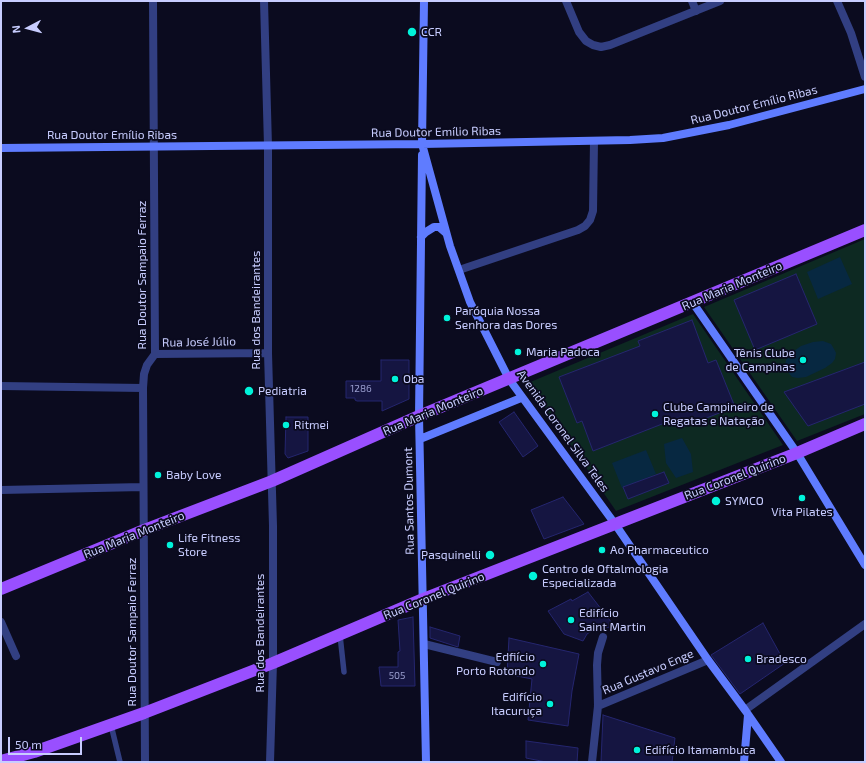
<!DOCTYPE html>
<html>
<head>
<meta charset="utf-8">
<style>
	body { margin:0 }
	#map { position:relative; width:866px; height:763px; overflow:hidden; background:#0b0b1f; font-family:"Exo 2",sans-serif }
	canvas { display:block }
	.frame { position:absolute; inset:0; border:2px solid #c8cdff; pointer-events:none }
	.north { position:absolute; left:8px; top:8px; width:40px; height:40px; -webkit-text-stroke:3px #0b0b1f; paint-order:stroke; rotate:264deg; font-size:11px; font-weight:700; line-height:16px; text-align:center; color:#c8cdff }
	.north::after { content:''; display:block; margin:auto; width:14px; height:18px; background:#c8cdff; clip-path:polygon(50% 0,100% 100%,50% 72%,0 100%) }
	.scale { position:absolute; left:8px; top:737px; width:74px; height:18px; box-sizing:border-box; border:2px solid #c8cdff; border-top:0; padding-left:5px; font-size:12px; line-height:14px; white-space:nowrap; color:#c8cdff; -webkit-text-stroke:3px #0b0b1f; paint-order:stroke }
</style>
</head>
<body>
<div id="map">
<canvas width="866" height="763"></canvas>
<div class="frame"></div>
<div class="north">N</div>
<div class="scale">50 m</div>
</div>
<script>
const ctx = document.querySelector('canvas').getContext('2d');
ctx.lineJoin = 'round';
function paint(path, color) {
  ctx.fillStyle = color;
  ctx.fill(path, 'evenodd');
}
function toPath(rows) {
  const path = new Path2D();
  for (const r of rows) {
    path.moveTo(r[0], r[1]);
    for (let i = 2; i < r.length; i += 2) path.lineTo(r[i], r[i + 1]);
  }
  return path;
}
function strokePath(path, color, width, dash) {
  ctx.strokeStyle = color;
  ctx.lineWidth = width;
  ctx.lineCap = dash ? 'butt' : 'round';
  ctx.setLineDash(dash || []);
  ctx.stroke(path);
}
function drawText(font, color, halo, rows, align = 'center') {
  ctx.font = font + ' "Exo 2",sans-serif';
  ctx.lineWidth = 3.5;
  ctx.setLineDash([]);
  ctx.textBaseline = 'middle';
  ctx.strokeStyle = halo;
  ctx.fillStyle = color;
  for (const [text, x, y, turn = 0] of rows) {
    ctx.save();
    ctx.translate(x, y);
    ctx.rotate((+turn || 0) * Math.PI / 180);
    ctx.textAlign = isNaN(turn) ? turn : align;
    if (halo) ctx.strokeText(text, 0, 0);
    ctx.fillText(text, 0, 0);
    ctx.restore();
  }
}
const green = toPath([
	[865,239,865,414,797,441,704,307],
	[693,314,783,445,616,511,528,383]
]);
const water = toPath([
	[840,257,852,284,818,299,807,272],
	[823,341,831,344,834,349,836,353,835,359,832,363,825,368,806,377,798,378,792,377,787,371,785,367,786,360,790,354,801,346,813,342],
	[682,438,691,454,693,472,676,478,666,463,664,444],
	[646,450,656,474,622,488,612,463]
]);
const building = toPath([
	[796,274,817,324,755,350,734,300,796,274],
	[692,320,708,363,716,360,735,407,683,427,680,417,593,451,582,421,577,423,559,377,640,346,638,341,692,320],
	[381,360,409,360,409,399,382,411,382,401,357,401,355,400,355,398,346,398,346,381,381,381,381,360],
	[865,362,865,404,808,426,784,392,865,362],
	[514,412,538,446,523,457,499,422,514,412],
	[286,417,308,417,308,451,288,458,285,454,286,417],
	[664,472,669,483,628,499,623,487,664,472],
	[563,497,584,524,544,539,531,510,563,497],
	[588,592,615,627,596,628,587,634,583,641,564,634,548,611,571,599,572,601,588,592],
	[413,617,415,686,381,686,379,667,398,667,398,652,400,651,398,620,413,617],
	[763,623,785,663,740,694,711,655,763,623],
	[430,627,460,636,458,647,430,638,430,627],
	[509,638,579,654,572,691,568,726,528,720,532,679,507,674,509,638],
	[603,715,675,738,672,762,601,762,603,715],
	[526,741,578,748,577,762,546,762,526,758,526,741]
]);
const lane = toPath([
	[340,635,344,672],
	[111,725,120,762]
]);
const street = toPath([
	[264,1,268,146,268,353,273,526,273,663,270,762],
	[566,1,579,32,586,41,593,45,601,47,610,45,720,1],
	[692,1,696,11],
	[837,1,851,33,865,77],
	[459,270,578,230,585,226,590,220,593,211,594,141],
	[155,354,268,353],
	[1,386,143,388],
	[1,490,143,487],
	[1,622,16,656],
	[424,644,497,662],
	[598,706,708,660],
	[745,710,865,624],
	[145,762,143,388,144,374,147,365,155,354,153,1],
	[592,762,598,706,597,665,598,653,603,637]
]);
const secondary = toPath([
	[424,1,422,144,450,246,470,302,509,379,615,524,708,660,745,710,781,762],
	[1,148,422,144,630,140,663,138,729,125,865,89],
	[422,155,419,416,426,762],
	[421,237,426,232,434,227,439,227,446,233],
	[693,303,797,453,865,565],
	[420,439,521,398],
	[744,762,748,715]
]);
const primary = toPath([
	[1,589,144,530,272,481,419,416,865,230],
	[1,761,34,752,144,713,273,663,423,599,797,453,865,424]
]);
const markers = [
	[412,32,5,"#00f3da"],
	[447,318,4,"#00f3da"],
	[518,352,4,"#00f3da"],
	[803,360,4,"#00f3da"],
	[395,379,4,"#00f3da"],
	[249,391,5,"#00f3da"],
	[655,414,4,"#00f3da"],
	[286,425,4,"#00f3da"],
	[158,475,4,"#00f3da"],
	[802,498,4,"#00f3da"],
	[716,501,5,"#00f3da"],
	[170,545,4,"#00f3da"],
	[602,550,4,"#00f3da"],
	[490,555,5,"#00f3da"],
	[533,576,5,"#00f3da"],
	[571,620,4,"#00f3da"],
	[748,659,4,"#00f3da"],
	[543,664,4,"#00f3da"],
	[550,704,4,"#00f3da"],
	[637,750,4,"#00f3da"]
];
const numberNames = [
	["1286",361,389],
	["505",397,676]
];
const poiNames = [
	["CCR",421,32],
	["Paróquia Nossa",455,311],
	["Senhora das Dores",455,325],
	["Maria Padoca",526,352],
	["Tênis Clube",795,353,"right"],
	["de Campinas",795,367,"right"],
	["Oba",403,379],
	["Pediatria",258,391],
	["Clube Campineiro de",663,407],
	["Regatas e Natação",663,421],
	["Ritmei",294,425],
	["Baby Love",166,475],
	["SYMCO",725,501],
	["Vita Pilates",802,512,"center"],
	["Life Fitness",178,538],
	["Store",178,552],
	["Ao Pharmaceutico",610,550],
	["Pasquinelli",481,555,"right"],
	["Centro de Oftalmologia",542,569],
	["Especializada",542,583],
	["Edifício",579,613],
	["Saint Martin",579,627],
	["Edfiício",535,657,"right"],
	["Porto Rotondo",535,671,"right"],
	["Bradesco",756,659],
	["Edifício",542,697,"right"],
	["Itacuruça",542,711,"right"],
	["Edifício Itamambuca",645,750]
];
const streetNames = [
	["Rua Doutor Emílio Ribas",754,105,-14],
	["Rua Doutor Emílio Ribas",436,132,-1],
	["Rua Doutor Emílio Ribas",112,135],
	["Rua Doutor Sampaio Ferraz",142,275,-90],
	["Rua Maria Monteiro",732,286,-23],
	["Rua dos Bandeirantes",256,310,-90],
	["Rua José Júlio",199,342,-1],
	["Rua Maria Monteiro",433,411,-23],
	["Avenida Coronel Silva Teles",563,431,54],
	["Rua Coronel Quirino",735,477,-21],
	["Rua Santos Dumont",409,501,-91],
	["Rua Maria Monteiro",134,535,-22],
	["Rua Coronel Quirino",434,596,-22],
	["Rua Doutor Sampaio Ferraz",132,632,-90],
	["Rua dos Bandeirantes",260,633,-90],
	["Rua Gustavo Enge",648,672,-23]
];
paint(green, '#0d2922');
paint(water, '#072841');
paint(building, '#151541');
strokePath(building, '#25266f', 1);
strokePath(lane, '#323f82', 5.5);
strokePath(street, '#323f82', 8);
strokePath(secondary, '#5f7cff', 8);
strokePath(primary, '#994fff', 12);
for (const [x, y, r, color] of markers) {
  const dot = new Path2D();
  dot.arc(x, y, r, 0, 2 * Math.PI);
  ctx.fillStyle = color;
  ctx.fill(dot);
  strokePath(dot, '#0b0b1f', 1.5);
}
drawText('10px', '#9b9fd0', null, numberNames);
drawText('12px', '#c8cdff', '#0b0b1f', poiNames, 'left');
drawText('12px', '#c8cdff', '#0b0b1f', streetNames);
</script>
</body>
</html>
